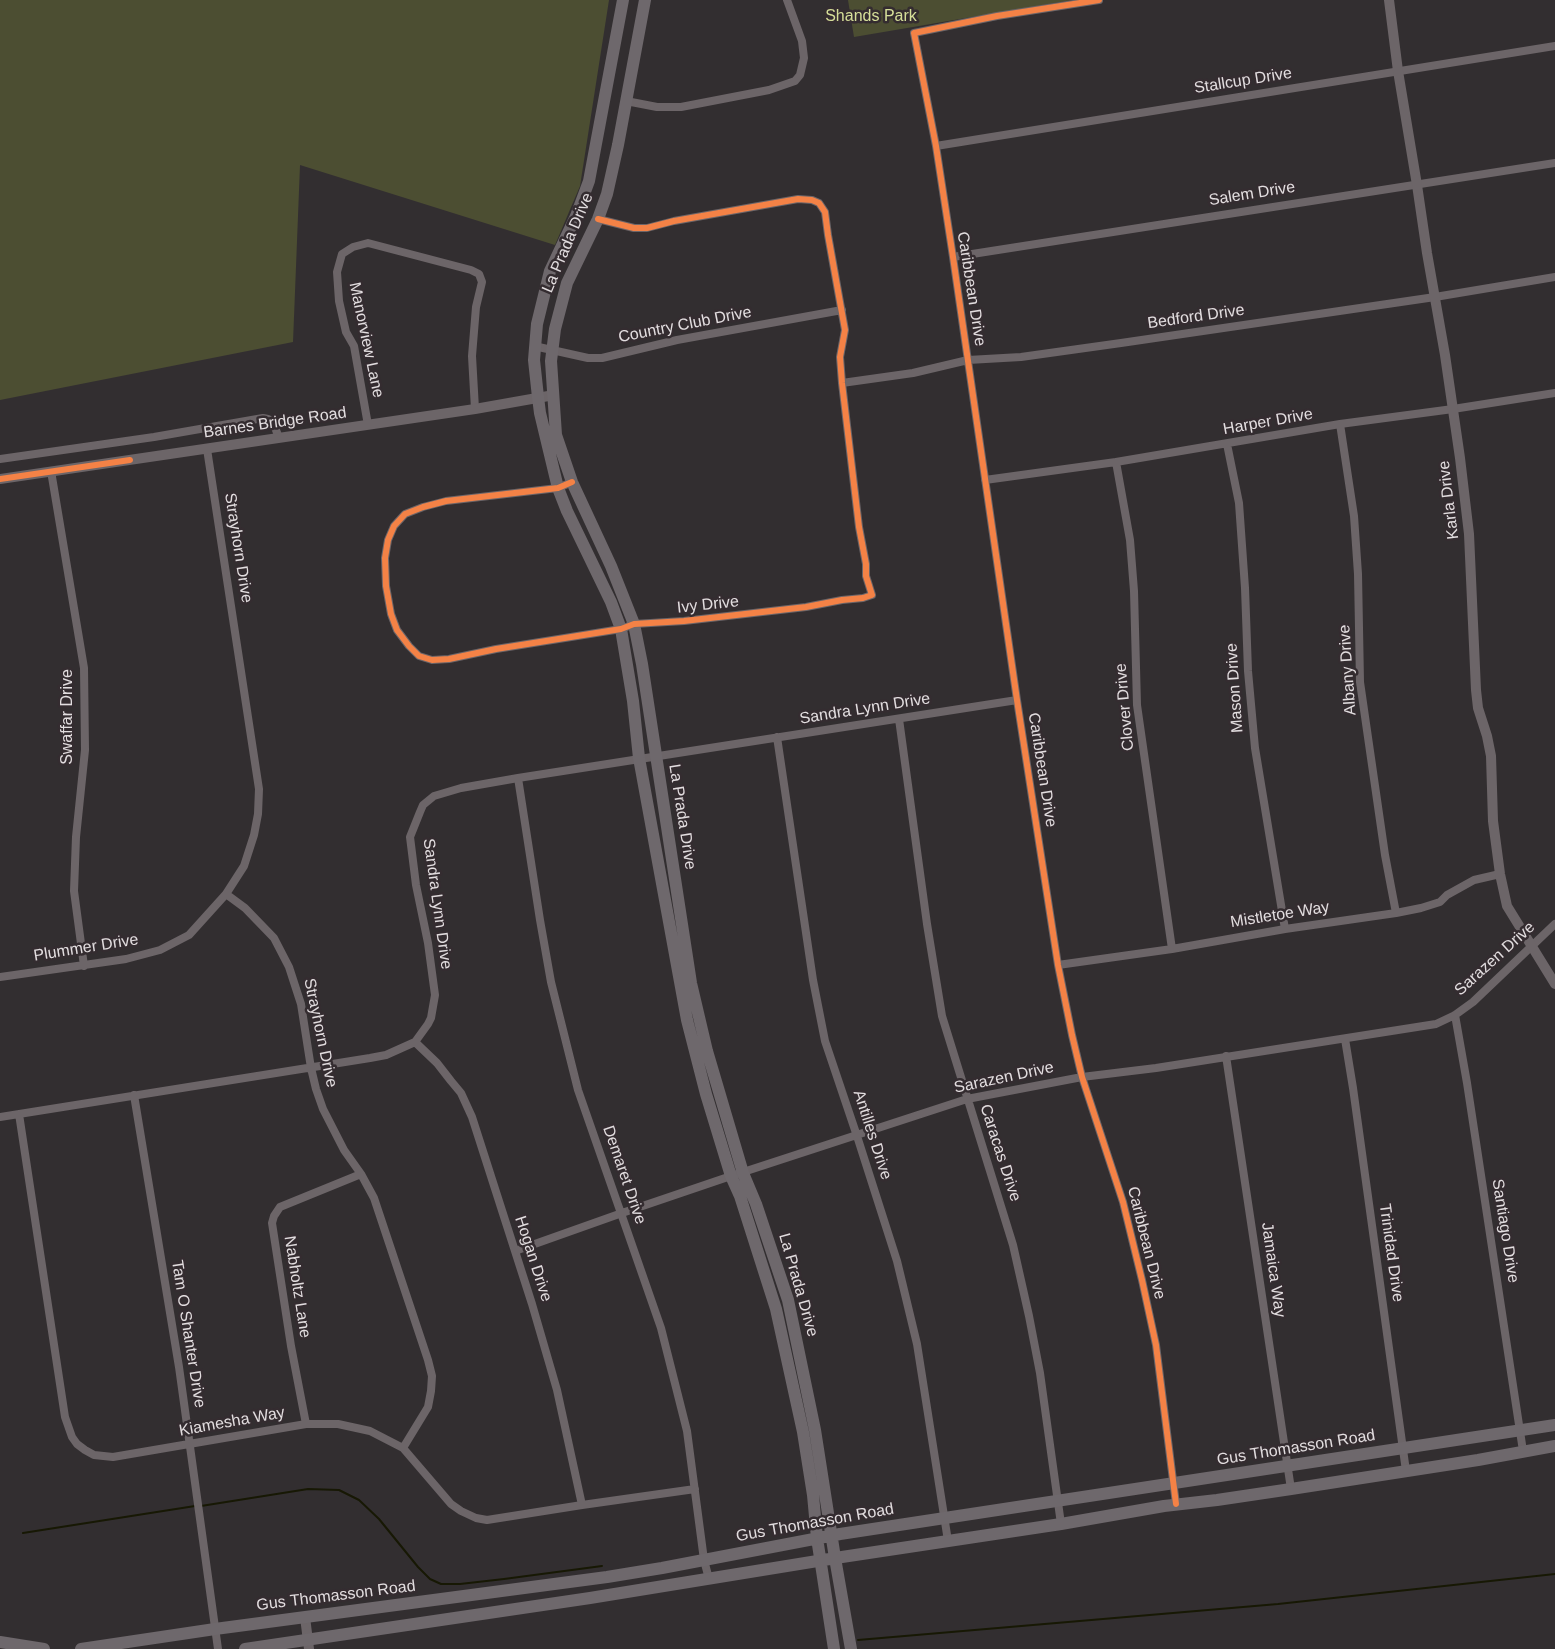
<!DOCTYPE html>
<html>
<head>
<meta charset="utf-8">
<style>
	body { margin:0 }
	canvas { display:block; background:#322e30 }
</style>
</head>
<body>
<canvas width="1555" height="1649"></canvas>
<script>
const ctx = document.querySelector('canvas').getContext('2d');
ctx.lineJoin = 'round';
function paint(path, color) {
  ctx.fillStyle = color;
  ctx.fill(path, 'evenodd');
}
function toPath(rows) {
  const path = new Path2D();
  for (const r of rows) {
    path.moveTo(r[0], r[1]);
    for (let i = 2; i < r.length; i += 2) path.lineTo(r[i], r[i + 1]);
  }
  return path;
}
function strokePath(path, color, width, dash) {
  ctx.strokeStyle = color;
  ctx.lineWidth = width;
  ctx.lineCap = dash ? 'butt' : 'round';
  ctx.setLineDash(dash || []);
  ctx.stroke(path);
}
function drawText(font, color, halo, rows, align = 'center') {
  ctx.font = font + ' Helvetica,sans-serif';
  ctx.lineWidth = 5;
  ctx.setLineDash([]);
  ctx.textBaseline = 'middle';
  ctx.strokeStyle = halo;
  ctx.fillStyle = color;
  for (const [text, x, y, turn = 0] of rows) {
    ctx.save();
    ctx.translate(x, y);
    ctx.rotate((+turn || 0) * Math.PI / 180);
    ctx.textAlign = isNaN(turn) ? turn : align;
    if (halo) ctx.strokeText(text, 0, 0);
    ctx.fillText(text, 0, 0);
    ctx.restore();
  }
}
const green = toPath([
	[0,0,609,0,580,186,555,245,300,165,293,342,0,400],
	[848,0,1072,0,854,37]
]);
const stream = toPath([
	[201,1506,308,1489,339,1490,359,1500,379,1519,418,1567,430,1579,441,1584,460,1584,504,1579,602,1566],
	[23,1533,195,1506],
	[858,1640,1278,1604,1555,1574]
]);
const minor = toPath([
	[1099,0,997,16,914,33,936,146,953,257,1017,700,1058,965,1072,1035,1082,1077,1123,1202,1142,1280,1156,1345,1176,1504],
	[626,101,657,107,681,107,769,90,795,81,800,75,804,58,802,41,787,0],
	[936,146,1555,46],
	[953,257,1555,163],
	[534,346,588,358,602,358,677,340,842,310],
	[842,383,913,373,968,360,1021,357,1121,343,1435,297,1555,277],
	[1340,424,1354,516,1358,574,1360,682,1385,855,1396,913],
	[368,425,354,346,346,332,339,301,337,272,342,254,353,247,368,243,471,270,479,274,482,282,476,307,472,356,475,409],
	[1227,444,1239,503,1245,588,1248,671,1255,748,1285,929],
	[0,459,154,437,263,418,268,419,273,422,279,438],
	[1116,462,1130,540,1134,591,1137,705,1172,949],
	[51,471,84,668,85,750,76,837,74,891,84,966],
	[985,480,1116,462,1340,424,1453,409,1555,393],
	[572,482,558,488,446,501,423,507,405,514,394,526,388,540,385,558,386,586,391,614,397,630,409,646,419,656,432,660,449,659,496,649,621,629,634,624,684,621,806,607,842,600,863,598,872,595,866,576,866,564,859,527,842,383,840,357,845,330,828,235,825,212,819,203,812,200,798,199,674,221,647,228,634,228,598,219],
	[899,719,927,924,942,1016,1013,1245,1029,1316,1040,1373,1061,1524],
	[777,737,813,980,825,1041,857,1136,897,1261,917,1344,948,1541],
	[518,778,540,920,551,982,578,1090,661,1328,687,1431,704,1560,709,1579],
	[226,894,245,908,274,938,289,967,301,1004,311,1068,316,1089,323,1109,344,1150,361,1174,374,1198,428,1360,432,1376,431,1391,428,1407,403,1448],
	[1058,965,1172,949,1285,929,1396,913,1421,908,1440,902,1447,895,1474,880,1500,874],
	[0,977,126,959,160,950,189,935,226,894,244,866,254,835,258,814,259,789,207,449],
	[1455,1015,1467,1083,1523,1451],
	[1345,1039,1353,1088,1406,1471],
	[415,1042,437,1063,451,1081,461,1093,472,1117,532,1304,557,1390,582,1505],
	[1226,1056,1291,1489],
	[134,1095,179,1367,218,1649],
	[19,1114,65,1417,72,1437,77,1444,85,1450,94,1455,113,1457,306,1424,338,1424,370,1431,403,1448,451,1504,461,1511,476,1518,487,1520,582,1505,695,1489],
	[0,1117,370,1058,386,1055,415,1042,428,1024,431,1018,435,995,428,943,416,885,410,837,420,812,423,805,434,796,461,788,518,778,1017,700],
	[515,1251,622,1213,731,1176,967,1099,1082,1077,1156,1068,1436,1024,1455,1015,1473,1002,1555,924],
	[306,1424,291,1346,272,1223,274,1216,280,1207,361,1174]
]);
const tertiary = toPath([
	[1389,0,1398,71,1417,185,1427,253,1445,355,1460,458,1469,534,1476,690,1478,708,1487,736,1491,756,1493,821,1500,874,1507,906,1555,984],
	[0,479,475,409,554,395],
	[305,1617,309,1649]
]);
const secondary = toPath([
	[623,0,589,181,576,216,550,271,537,324,534,360,538,397,540,413,558,488,567,511,611,602,621,629,633,701,639,758,687,1020,706,1094,731,1176,740,1196,776,1309,803,1432,813,1495,817,1538,834,1649],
	[645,0,618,145,607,194,598,219,567,283,555,329,551,361,556,435,572,482,611,566,634,624,642,664,691,983,707,1051,743,1173,756,1204,788,1300,815,1430,835,1558,851,1649],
	[0,1642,44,1649],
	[81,1649,215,1629,607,1577,662,1568,840,1534,1555,1425],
	[245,1649,590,1598,842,1557,1061,1524,1164,1506,1217,1500,1291,1489,1478,1460,1555,1446]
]);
const cycleway = toPath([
	[1099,0,997,16,914,33,936,146,953,257,1017,700,1058,965,1072,1035,1082,1077,1123,1202,1142,1280,1156,1345,1176,1504],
	[0,479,130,460],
	[572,482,558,488,446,501,423,507,405,514,394,526,388,540,385,558,386,586,391,614,397,630,409,646,419,656,432,660,449,659,496,649,621,629,634,624,684,621,806,607,842,600,863,598,872,595,866,576,866,564,859,527,842,383,840,357,845,330,828,235,825,212,819,203,812,200,798,199,674,221,647,228,634,228,598,219]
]);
const parkNames = [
	["Shands Park",871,17]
];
const streetNames = [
	["Stallcup Drive",1243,81,-9],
	["Salem Drive",1252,194,-9],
	["La Prada Drive",568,243,-67],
	["Caribbean Drive",971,289,81],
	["Bedford Drive",1196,317,-8],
	["Country Club Drive",685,325,-11],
	["Manorview Lane",366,340,78],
	["Harper Drive",1268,422,-10],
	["Barnes Bridge Road",275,423,-8],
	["Karla Drive",1449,500,-97],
	["Strayhorn Drive",238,548,81],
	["Ivy Drive",708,605,-6],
	["Albany Drive",1348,670,-94],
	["Mason Drive",1235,688,-94],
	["Clover Drive",1125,707,-95],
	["Sandra Lynn Drive",865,709,-9],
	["Swaffar Drive",68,717,-90],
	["Caribbean Drive",1042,770,81],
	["La Prada Drive",682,817,81],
	["Sandra Lynn Drive",437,904,82],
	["Mistletoe Way",1280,915,-9],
	["Plummer Drive",86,948,-9],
	["Sarazen Drive",1495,959,-42],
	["Strayhorn Drive",320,1033,78],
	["Sarazen Drive",1004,1078,-12],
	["Antilles Drive",872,1135,72],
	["Caracas Drive",1000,1153,72],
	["Demaret Drive",624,1175,71],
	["Santiago Drive",1505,1231,81],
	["Caribbean Drive",1146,1243,76],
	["Trinidad Drive",1391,1253,82],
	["Hogan Drive",533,1259,72],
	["Jamaica Way",1273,1270,82],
	["La Prada Drive",798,1285,74],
	["Nabholtz Lane",297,1287,81],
	["Tam O Shanter Drive",188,1334,81],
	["Kiamesha Way",232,1422,-10],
	["Gus Thomasson Road",1296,1448,-9],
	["Gus Thomasson Road",815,1523,-10],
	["Gus Thomasson Road",336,1596,-7]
];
paint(green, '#4c4e32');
strokePath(stream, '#171804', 2);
strokePath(minor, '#6c6568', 8);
strokePath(tertiary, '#6c6568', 10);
strokePath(secondary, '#6e686c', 12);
strokePath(cycleway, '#f48246', 6);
drawText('16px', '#d6df99', '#342c30', parkNames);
drawText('16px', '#e2dddf', '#342c30', streetNames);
</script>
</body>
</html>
